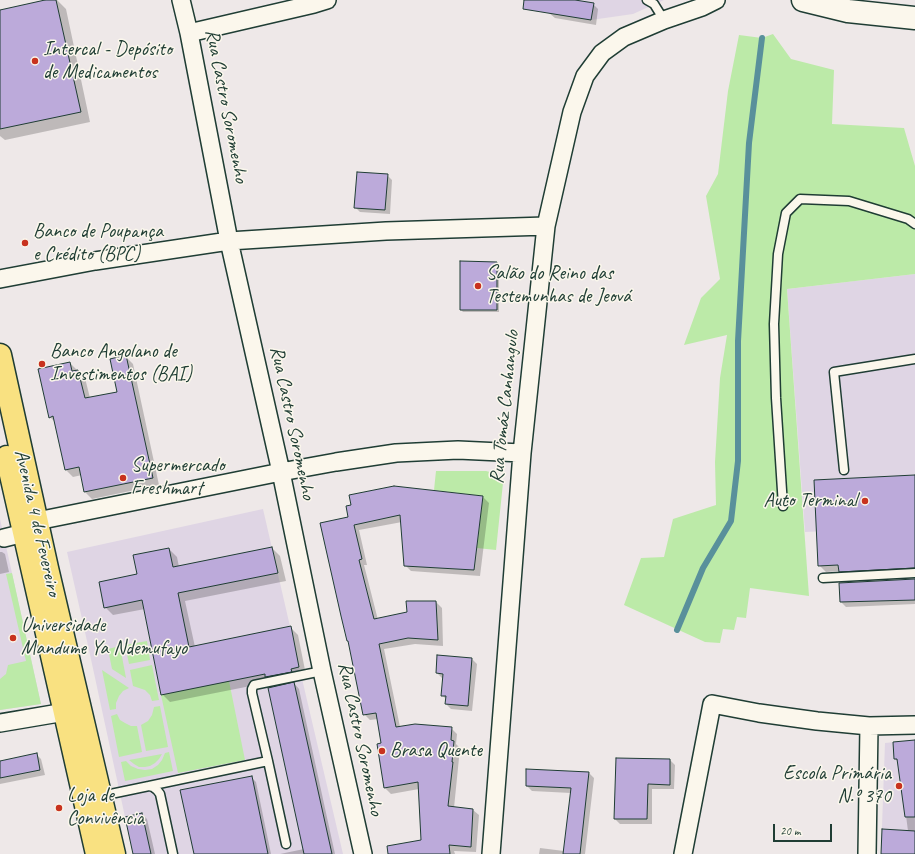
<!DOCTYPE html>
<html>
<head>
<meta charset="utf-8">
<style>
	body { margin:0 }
	#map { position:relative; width:915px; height:854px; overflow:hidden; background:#eee8e8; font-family:Caveat,sans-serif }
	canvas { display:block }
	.scale { position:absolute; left:773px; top:824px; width:59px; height:18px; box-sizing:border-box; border:2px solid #1f3d34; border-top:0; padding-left:5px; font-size:12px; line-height:14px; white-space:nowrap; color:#1f3d34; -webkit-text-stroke:3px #fbf7ec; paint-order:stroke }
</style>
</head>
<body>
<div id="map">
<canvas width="915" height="854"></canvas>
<div class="scale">20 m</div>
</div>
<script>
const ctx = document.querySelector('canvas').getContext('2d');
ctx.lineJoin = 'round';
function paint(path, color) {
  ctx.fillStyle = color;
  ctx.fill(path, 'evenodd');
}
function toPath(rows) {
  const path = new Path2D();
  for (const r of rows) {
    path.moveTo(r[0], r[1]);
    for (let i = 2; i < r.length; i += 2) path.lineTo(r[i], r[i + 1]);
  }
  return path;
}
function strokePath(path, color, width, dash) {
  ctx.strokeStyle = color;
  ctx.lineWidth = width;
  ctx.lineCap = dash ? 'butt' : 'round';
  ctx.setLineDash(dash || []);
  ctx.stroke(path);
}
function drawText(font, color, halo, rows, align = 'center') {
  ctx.font = font + ' Caveat,sans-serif';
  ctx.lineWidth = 3;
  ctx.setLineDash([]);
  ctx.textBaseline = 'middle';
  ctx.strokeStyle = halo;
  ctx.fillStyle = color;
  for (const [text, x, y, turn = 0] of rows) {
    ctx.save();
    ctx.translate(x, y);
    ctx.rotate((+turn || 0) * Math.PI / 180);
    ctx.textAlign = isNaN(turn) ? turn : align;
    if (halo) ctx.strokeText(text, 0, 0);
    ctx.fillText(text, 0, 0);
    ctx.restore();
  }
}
const built = toPath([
	[550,0,664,0,633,14,591,20,548,13],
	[915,274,915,527,805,532,787,289],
	[263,509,303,683,343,854,133,854,89,650,67,552],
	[0,519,41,704,0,710],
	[915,740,915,854,881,854,885,743]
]);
const green = toPath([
	[773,34,791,59,834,70,832,124,904,128,915,166,915,274,787,289,809,596,750,588,746,618,737,617,734,630,723,629,720,643,705,642,624,605,641,558,664,557,673,519,716,505,715,462,720,378,727,335,684,345,701,298,720,279,706,196,718,174,728,91,739,35,762,38],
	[436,471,486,471,494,473,500,477,503,483,496,550,477,548,483,496,434,490],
	[12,573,41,704,0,710,0,679,6,674,8,665,26,661,6,574],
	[147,641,150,660,129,664,125,645],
	[120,646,126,678,112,669,108,649],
	[152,665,159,700,152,701,150,695,145,690,133,686,130,670],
	[102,670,129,688,123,691,119,696,116,703,116,709,110,710],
	[229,681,245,760,178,773,161,695],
	[160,706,168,747,146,751,141,725,148,721,152,715,154,707],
	[117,714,120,720,125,723,131,726,137,726,142,752,119,757,111,716],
	[169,752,173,771,125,781,121,762,126,761,131,766,138,769,145,770,152,769,158,765,162,760,165,753],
	[162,754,159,759,155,763,150,766,145,767,139,767,134,764,129,760]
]);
const shadow = toPath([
	[50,0,57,0,66,9,90,122,5,140,0,136,0,11],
	[546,0,569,0,593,4,598,9,596,25,555,18,549,13],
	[387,175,392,180,390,214,360,212,355,207],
	[497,263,499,265,499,312,463,312,461,310],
	[125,356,133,364,159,485,92,499,85,492,82,475,73,477,66,470,56,423,50,417,70,363,85,378,90,398,118,393],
	[915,476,915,575,847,578,840,571,826,572,819,565],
	[483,497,489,503,480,576,411,571,405,565,402,522,359,530,367,565,364,565,378,620,408,613,436,602,442,608,443,646,415,644,384,649,400,727,451,728,457,734,456,744,460,748,454,808,473,810,479,815,476,852,454,851,455,854,398,854,422,840,419,789,391,794,385,788,378,745,382,744,378,719,370,720,364,714,350,642,321,524],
	[272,548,280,556,286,581,185,601,195,647,290,627,298,635,306,675,170,702,162,694,145,609,113,615,105,607,138,575,169,549,177,557,179,567],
	[0,552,2,552,5,554,9,572,0,574],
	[915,579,915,604,846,607,841,602],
	[472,659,477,664,472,711,451,709,446,704,447,700,442,695,443,678,442,678,437,673],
	[294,683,299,689,335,854,280,854,304,849],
	[915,741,915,854,882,854,908,831,899,762,895,759,894,743],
	[36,754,41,759,45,775,0,784,0,762],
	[670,760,675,765,674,789,652,789,652,824,620,824,615,819],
	[589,773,594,778,585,854,539,854,540,848,564,851,571,793,532,791,527,786],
	[251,777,256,782,271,854,195,854],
	[142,814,147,819,155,854,134,854]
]);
const stream = toPath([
	[677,630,703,568,731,521,738,461,738,341,749,143,762,38]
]);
const building = toPath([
	[45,0,56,0,81,112,0,129,0,10,45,0],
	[524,0,575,0,594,3,591,20,523,9,524,0],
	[357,172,388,174,385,210,354,208,357,172],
	[460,261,497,262,497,310,460,310,460,261],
	[126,355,153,478,84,492,79,467,65,470,53,416,49,418,38,369,70,362,72,371,78,370,85,398,117,392,110,359,126,355],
	[915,475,915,568,839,572,838,565,818,566,814,480,915,475],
	[394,486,483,496,474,570,404,566,400,515,354,525,362,559,359,560,374,619,407,612,406,601,436,601,438,640,408,638,379,644,396,727,415,724,452,727,451,740,454,741,452,762,453,762,448,806,473,809,471,847,449,845,450,854,388,854,387,846,421,840,418,782,384,788,377,744,381,743,376,713,363,715,348,641,347,641,341,616,320,523,348,517,346,506,351,505,349,495,394,486],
	[272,547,278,573,178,593,189,647,291,626,299,667,291,669,292,672,265,677,265,674,161,695,142,600,104,608,99,582,137,574,133,555,169,548,173,567,272,547],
	[915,579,915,600,840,602,839,583,915,579],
	[437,655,472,658,468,706,445,704,446,696,441,696,443,674,436,673,437,655],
	[294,682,332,854,304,854,268,688,294,682],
	[915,740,915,817,905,817,897,759,894,759,893,742,915,740],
	[37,753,40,770,0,778,0,761,37,753],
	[616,758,670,759,670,785,648,784,647,819,614,819,616,758],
	[526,769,589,772,580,854,563,854,571,788,526,786,526,769],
	[252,776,268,854,194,854,180,790,252,776],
	[142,813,151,854,133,854,125,817,142,813],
	[882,829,915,831,915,854,881,854,882,829]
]);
const lane = toPath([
	[647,0,654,4,664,20],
	[844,470,834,372,915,359],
	[783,506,776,398,774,324,778,254,786,213,800,199,849,201,908,219,915,224],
	[823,578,915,573],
	[268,761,252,693,252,689,254,685,322,671],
	[149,786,268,761,286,844],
	[101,796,149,786,153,787,157,790,160,794,173,854]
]);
const street = toPath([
	[181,0,189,33,229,241,281,472,322,671,363,854],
	[189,33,314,4,327,0],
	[0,279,95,261,229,241,386,231,546,226],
	[37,521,281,472,336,462,396,453,458,450,522,453],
	[4,538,24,533],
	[0,723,65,712],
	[491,854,522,453,546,226,572,112,585,76,602,53,624,37,664,20,702,7,716,0],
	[683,854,712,704,759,713,817,721,869,726,915,725],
	[867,854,869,726]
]);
const secondary = toPath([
	[803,0,848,11,915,18]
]);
const primary = toPath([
	[0,355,47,568,114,854],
	[7,457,97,854]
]);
const markers = [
	[35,61,4,"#c8321e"],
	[25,243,4,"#c8321e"],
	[478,286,4,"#c8321e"],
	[42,364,4,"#c8321e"],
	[123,478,4,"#c8321e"],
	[865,501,4,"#c8321e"],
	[13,638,4,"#c8321e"],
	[382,751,4,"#c8321e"],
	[899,786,4,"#c8321e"],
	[59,808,4,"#c8321e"]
];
const poiNames = [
	["Intercal - Depósito",43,50],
	["de Medicamentos",43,73],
	["Banco de Poupança",33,232],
	["e Crédito (BPC)",33,255],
	["Salão do Reino das",486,274],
	["Testemunhas de Jeová",486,297],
	["Banco Angolano de",50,352],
	["Investimentos (BAI)",50,375],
	["Supermercado",131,466],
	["Freshmart",131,489],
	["Auto Terminal",857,501,"right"],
	["Universidade",21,626],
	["Mandume Ya Ndemufayo",21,649],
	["Brasa Quente",390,751],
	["Escola Primária",891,774,"right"],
	["N.º 370",891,797,"right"],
	["Loja de",67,796],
	["Convivência",67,819]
];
const streetNames = [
	["Rua Castro Soromenho",226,106,79],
	["Rua Tomáz Canhangulo",505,407,-84],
	["Rua Castro Soromenho",292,423,78],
	["Avenida 4 de Fevereiro",37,523,77],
	["Rua Castro Soromenho",360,739,78]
];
paint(built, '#dfd5e4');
paint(green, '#bceaa8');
paint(shadow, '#0003');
strokePath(stream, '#59909b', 6);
paint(building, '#bcaada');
strokePath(building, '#1f3d34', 1);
strokePath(lane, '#1f3d34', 11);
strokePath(street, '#1f3d34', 20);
strokePath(secondary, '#1f3d34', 25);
strokePath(primary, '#1f3d34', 25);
strokePath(lane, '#fbf7ec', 8);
strokePath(street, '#fbf7ec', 17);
strokePath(secondary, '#fbf7ec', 22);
strokePath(primary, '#f9e181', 22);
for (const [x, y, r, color] of markers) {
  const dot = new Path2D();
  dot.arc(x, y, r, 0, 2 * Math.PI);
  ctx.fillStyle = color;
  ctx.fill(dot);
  strokePath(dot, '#fbf7ec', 1.5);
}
drawText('20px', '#1f3d34', '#fbf7ec', poiNames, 'left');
drawText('20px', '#1f3d34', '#fbf7ec', streetNames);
</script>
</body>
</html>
